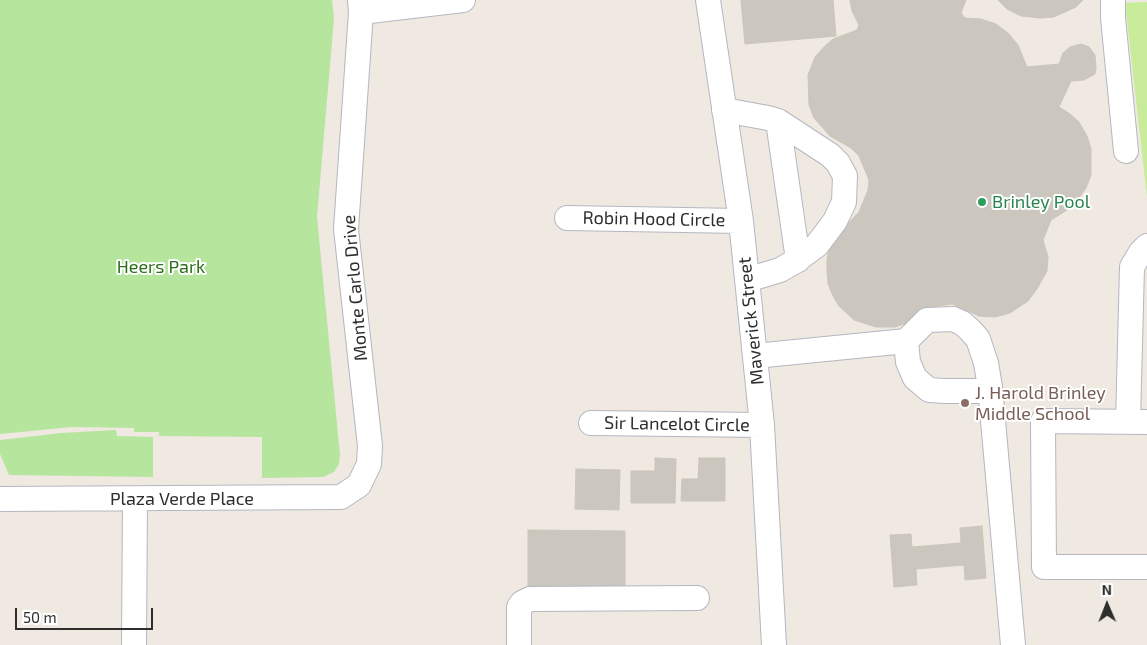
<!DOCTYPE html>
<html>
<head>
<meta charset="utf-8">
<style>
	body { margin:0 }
	#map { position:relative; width:1147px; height:645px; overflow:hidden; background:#efe9e1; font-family:"Exo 2",sans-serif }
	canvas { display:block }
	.north { position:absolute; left:1082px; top:580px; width:50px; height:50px; -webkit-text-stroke:4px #fff; paint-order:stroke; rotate:359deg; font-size:14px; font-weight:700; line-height:20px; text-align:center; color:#2e2e2e }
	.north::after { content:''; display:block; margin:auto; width:18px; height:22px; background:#2e2e2e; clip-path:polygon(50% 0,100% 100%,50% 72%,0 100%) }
	.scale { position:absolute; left:15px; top:608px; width:138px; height:22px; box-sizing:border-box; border:2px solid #2e2e2e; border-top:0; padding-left:6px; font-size:15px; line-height:18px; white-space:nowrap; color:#2e2e2e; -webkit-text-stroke:4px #fff; paint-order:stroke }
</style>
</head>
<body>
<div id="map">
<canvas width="1147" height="645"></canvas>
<div class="north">N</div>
<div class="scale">50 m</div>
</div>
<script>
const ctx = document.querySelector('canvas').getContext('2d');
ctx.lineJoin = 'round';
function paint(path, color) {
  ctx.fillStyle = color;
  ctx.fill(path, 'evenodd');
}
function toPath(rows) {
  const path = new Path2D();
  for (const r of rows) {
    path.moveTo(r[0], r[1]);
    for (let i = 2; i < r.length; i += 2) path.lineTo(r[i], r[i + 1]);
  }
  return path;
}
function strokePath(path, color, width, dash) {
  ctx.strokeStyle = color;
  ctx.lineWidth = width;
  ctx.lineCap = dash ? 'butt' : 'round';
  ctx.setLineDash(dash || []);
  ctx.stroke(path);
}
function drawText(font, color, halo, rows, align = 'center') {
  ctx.font = font + ' "Exo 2",sans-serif';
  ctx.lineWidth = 4;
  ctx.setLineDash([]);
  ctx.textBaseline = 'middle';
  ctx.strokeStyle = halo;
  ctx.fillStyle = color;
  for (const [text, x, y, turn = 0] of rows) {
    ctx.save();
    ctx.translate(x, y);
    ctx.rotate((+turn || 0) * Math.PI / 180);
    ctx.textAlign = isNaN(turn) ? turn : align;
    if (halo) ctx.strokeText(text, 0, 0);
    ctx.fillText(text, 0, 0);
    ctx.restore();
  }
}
const green = toPath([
	[0,0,332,0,334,18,317,217,340,455,339,464,334,472,323,477,262,478,262,437,159,436,159,432,134,432,134,428,72,427,0,434],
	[116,430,117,436,153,437,153,477,9,475,0,454,0,440,61,433]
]);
const pitch = toPath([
	[1147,2,1147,197,1125,3]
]);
const building = toPath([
	[741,0,833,0,836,36,745,44,741,0],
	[850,0,966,0,961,13,965,18,981,19,996,24,1008,33,1018,45,1027,67,1059,64,1063,53,1070,47,1081,44,1089,47,1095,55,1096,68,1095,74,1084,80,1071,81,1059,107,1070,114,1079,122,1087,136,1091,149,1091,175,1086,188,1077,201,1067,210,1051,220,1043,240,1048,257,1047,271,1037,289,1028,301,1010,313,995,317,979,316,952,304,931,307,913,321,895,327,876,327,854,320,839,306,833,296,828,284,827,271,827,259,830,246,839,233,859,212,868,190,869,180,859,156,851,148,830,136,814,118,809,105,808,75,815,57,824,47,833,39,857,30,859,25,852,11,850,0],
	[998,0,1083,0,1076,7,1054,17,1040,18,1021,16,1007,9,998,0],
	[655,458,676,459,675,503,631,503,631,471,655,471,655,458],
	[699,458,725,458,725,501,681,501,682,479,698,479,699,458],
	[576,469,620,470,619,510,575,509,576,469],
	[982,526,986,578,965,580,964,565,916,569,917,585,894,587,890,535,911,534,912,547,961,543,960,528,982,526],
	[528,530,625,531,625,590,528,590,528,530]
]);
const minor = toPath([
	[708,0,741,221,762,425,774,645],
	[1113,0,1113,18,1126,151],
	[361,12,463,0],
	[724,110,768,118,778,121,830,155,838,163,845,176,844,202,835,221,817,245,794,262,780,270,747,280],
	[778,121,798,260],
	[567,218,741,221],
	[906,341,908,362,915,378,929,390,945,391,990,391],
	[755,356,906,341,927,320,953,319,962,323,970,330,978,339,986,363,990,387,1013,645],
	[1128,422,1132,267,1141,252,1147,246],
	[1147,422,1043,421,1044,567,1147,567],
	[591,423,762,425],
	[0,499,341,497,359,485,369,464,370,446,346,229,361,12,360,0],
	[134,645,135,500],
	[519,645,519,607,522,603,530,599,697,598]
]);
const markers = [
	[982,202,5,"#2e9e5b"],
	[965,403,5,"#8d6e63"]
];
const leisureNames = [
	["Brinley Pool",992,202]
];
const streetNames = [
	["Robin Hood Circle",654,219,1],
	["Monte Carlo Drive",355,288,-95],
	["Maverick Street",751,321,-96],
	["Sir Lancelot Circle",677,424,1],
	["Plaza Verde Place",182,499]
];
const parkNames = [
	["Heers Park",161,267]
];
const educationNames = [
	["J. Harold Brinley",975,393],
	["Middle School",975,414]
];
paint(green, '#b6e59e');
paint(pitch, '#c9ec9a');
paint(building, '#cbc7bf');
strokePath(building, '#cbc5ba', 1);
strokePath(minor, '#b4b7c1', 26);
strokePath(minor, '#fff', 24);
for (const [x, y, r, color] of markers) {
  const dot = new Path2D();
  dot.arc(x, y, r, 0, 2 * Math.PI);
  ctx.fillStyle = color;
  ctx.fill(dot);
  strokePath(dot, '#fff', 2);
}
drawText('18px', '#27864d', '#fff', leisureNames, 'left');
drawText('18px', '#2e2e2e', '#fff', streetNames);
drawText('18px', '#2c6e1b', '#fff', parkNames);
drawText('18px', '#785e54', '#fff', educationNames, 'left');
</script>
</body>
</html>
